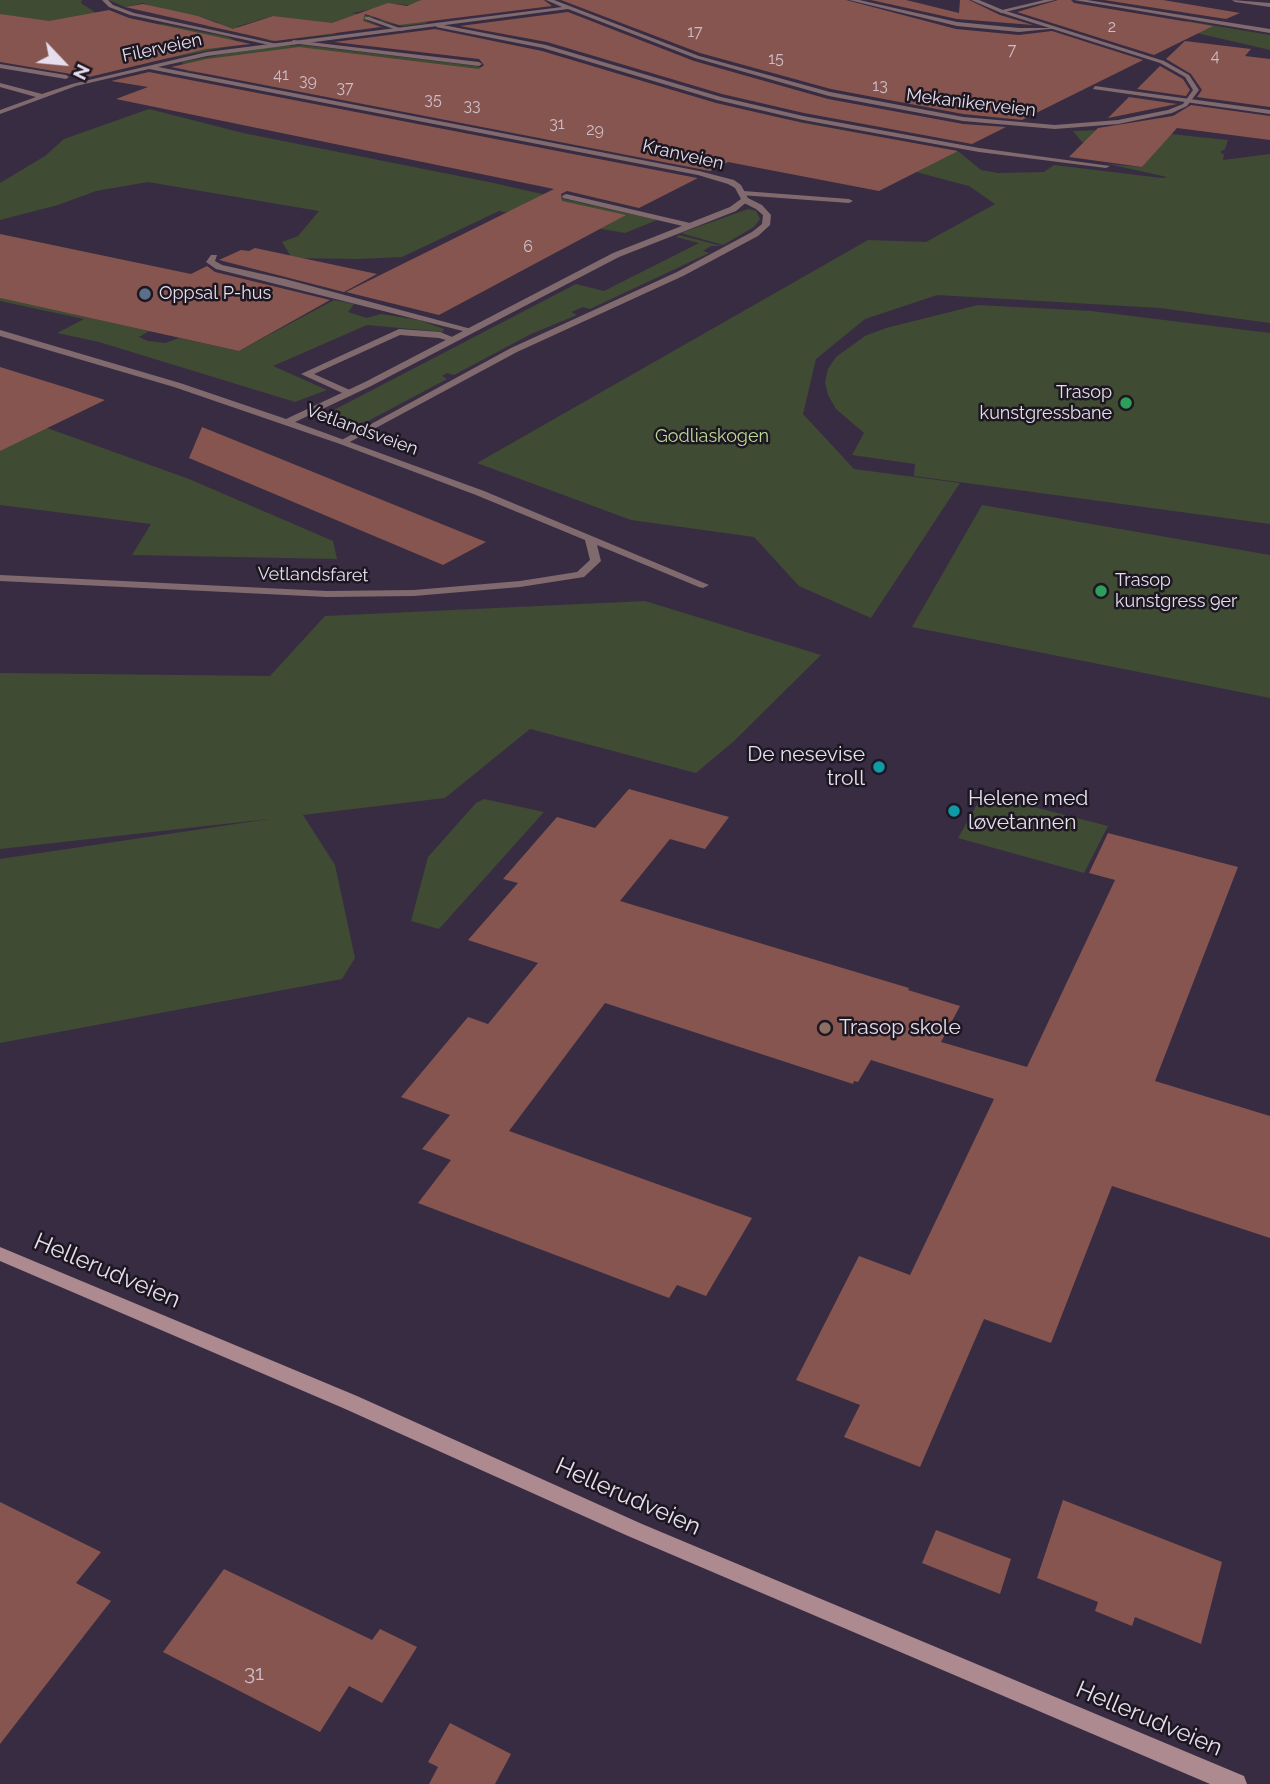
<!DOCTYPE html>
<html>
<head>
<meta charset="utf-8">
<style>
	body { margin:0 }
	#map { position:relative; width:1270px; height:1784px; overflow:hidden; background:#382c43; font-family:Raleway,sans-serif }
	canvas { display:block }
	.north { position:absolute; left:28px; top:28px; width:70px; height:70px; -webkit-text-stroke:5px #1d1721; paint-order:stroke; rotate:116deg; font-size:19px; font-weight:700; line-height:28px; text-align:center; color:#e6deed }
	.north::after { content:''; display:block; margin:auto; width:24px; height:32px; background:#e6deed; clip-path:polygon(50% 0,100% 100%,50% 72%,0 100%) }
</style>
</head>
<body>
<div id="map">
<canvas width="1270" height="1784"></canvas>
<div class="north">N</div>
</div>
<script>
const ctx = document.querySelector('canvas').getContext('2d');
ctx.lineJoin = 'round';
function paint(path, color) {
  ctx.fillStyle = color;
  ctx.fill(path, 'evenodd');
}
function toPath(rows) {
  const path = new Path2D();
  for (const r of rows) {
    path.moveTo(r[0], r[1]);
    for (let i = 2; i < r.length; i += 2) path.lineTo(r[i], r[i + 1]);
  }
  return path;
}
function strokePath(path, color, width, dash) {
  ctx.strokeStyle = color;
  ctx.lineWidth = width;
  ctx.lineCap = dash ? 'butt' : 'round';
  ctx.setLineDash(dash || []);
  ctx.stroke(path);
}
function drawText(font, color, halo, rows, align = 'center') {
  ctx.font = font + ' Raleway,sans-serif';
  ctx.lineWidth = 5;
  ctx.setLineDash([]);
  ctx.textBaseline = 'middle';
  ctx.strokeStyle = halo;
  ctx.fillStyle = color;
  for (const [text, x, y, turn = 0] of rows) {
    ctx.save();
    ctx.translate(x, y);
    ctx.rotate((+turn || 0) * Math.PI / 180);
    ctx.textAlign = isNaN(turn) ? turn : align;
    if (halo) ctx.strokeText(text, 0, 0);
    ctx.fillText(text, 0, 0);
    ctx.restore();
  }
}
const green = toPath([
	[0,0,82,0,81,3,96,13,149,27,162,24,228,37,242,44,118,68,0,14],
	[109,0,419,0,424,21,428,23,403,26,381,21,379,18,416,6,398,4,352,13,374,17,365,20,386,29,375,26,332,31,336,34,271,41,253,35,310,21,272,16,236,27,256,30,247,34,206,26,219,23,198,16,157,9,143,3,125,7],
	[1187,21,1270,35,1270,50,1175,28],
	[302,45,476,66,531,78,775,117,959,152,981,170,998,173,1044,172,1054,165,1162,178,1167,177,1108,164,1142,167,1149,159,1082,142,1073,131,1123,129,1228,140,1225,149,1220,152,1224,155,1223,160,1270,154,1270,323,1160,308,937,295,865,319,816,359,803,414,854,469,960,483,871,618,799,586,754,537,631,520,477,463,868,240,926,242,995,204,969,186,878,162,187,71,182,62,257,48],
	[149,109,243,133,489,182,657,220,625,233,499,211,402,257,358,259,292,258,282,242,298,236,319,211,148,182,96,191,58,205,0,220,0,183,45,156,64,139],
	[748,209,756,211,760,219,754,227,723,245,681,233],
	[679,235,722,246,711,246,703,251,709,253,590,309,583,307,571,312,577,315,531,334,454,375,447,373,442,376,447,379,368,421,352,425,330,412,576,284,604,291,699,243,676,237],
	[0,298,149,331,139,337,148,341,165,343,179,338,239,351,334,300,354,304,348,312,367,318,381,314,419,320,444,329,443,332,367,325,273,366,327,390,295,402,99,342,57,333,84,319,0,301],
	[978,305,1091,311,1270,333,1270,524,914,476,915,464,852,455,864,433,836,409,828,395,825,382,828,369,836,357,865,336,886,328],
	[0,411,189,479,333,541,337,559,132,555,151,524,0,505],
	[982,505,1270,555,1270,698,912,627],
	[645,601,821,655,733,742,696,773,530,729,445,798,303,815,335,865,355,958,342,979,0,1043,0,859,269,819,0,849,0,673,270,676,325,616],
	[983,794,1108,826,1084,873,958,838],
	[484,799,544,812,439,929,411,921,428,857,476,803]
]);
const building = toPath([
	[421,0,544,0,552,6,399,25,365,14,363,21,381,27,275,41,125,7,143,4,198,16,233,29,273,16,332,23,388,3,407,6],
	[561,0,846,0,956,29,1019,35,1052,31,1143,60,1022,120,963,114,831,89,700,53],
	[871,0,906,0,959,13,960,0,969,0,1000,15,1033,25,957,19],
	[1058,0,1071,0,1074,3,1213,26,1154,55,1017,12],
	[1104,0,1163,0,1240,13,1226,19],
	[109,10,129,18,251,44,206,49,89,77,0,62,0,14,49,21],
	[568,12,694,61,828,99,963,124,1006,127,972,144,804,113,722,94,547,42,460,26],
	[435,29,542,51,716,103,803,123,958,151,879,191,728,162,710,171,171,67,207,59,299,47,479,69,484,65,479,59,334,42],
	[1185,41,1251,49,1245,56,1270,59,1270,107,1197,97,1202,90,1191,74,1166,59],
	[1160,66,1183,79,1190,90,1186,96,1137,89],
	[149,72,697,178,698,178,639,208,567,191,561,194,562,201,626,215,439,315,346,292,554,189,116,99,148,87,111,81],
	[1129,97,1177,104,1108,118],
	[1191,105,1270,116,1270,140,1177,128,1142,167,1069,157,1098,128,1173,116],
	[0,234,191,274,207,266,215,272,330,300,239,351,0,298],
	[255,248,377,274,344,292,219,260,241,250,249,251],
	[0,367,61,386,105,400,0,451],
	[202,427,486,542,443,565,189,458],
	[629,789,729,817,705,849,670,839,620,901,909,988,908,990,960,1006,941,1042,1027,1067,1115,880,1089,873,1108,833,1238,867,1155,1081,1270,1116,1270,1238,1112,1186,1051,1343,984,1319,920,1467,844,1437,860,1405,796,1380,859,1256,910,1275,994,1099,871,1060,858,1082,854,1081,853,1084,605,1003,509,1131,752,1218,706,1296,677,1285,669,1298,418,1203,451,1160,422,1149,450,1115,401,1097,468,1017,488,1024,538,963,468,940,518,883,503,879,557,817,595,828],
	[1063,1500,1222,1562,1201,1644,1135,1617,1132,1626,1095,1611,1098,1602,1037,1578],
	[0,1502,101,1552,76,1583,111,1601,0,1744],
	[936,1530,1011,1559,1000,1594,922,1563],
	[224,1569,372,1640,380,1629,417,1647,382,1703,349,1686,320,1732,163,1652],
	[450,1723,511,1754,495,1784,429,1784,438,1767,428,1762]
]);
const lane = toPath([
	[102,0,108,0,113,5,134,13,277,44,274,46,130,15,109,7,102,0],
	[849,0,859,0,957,22,1019,28,1059,28,1019,32,957,26,849,0],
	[1044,0,1055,0,1001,13,998,11,1044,0],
	[1074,0,1087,0,1270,29,1270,33,1074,0],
	[365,17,369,17,405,30,400,31,365,19,365,17],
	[438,24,546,45,721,97,803,116,979,148,1110,166,1106,168,979,152,803,120,717,100,543,48,436,27,438,24],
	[293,40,479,62,482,64,479,66,291,43,293,40],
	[0,64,66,75,69,77,66,79,0,68,0,64],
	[1095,86,1270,110,1270,114,1093,89,1095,86],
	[743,191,849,199,853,201,849,203,740,195,739,193,743,191],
	[566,194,690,223,691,225,687,227,563,198,562,196,566,194],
	[742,198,748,198,762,205,771,215,770,225,758,236,683,276,517,352,346,444,338,442,511,348,677,272,752,232,762,224,763,215,756,209,742,202,742,198],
	[211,255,217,255,215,261,222,265,285,279,475,330,471,333,216,269,206,262,211,255],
	[399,329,440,332,457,339,453,342,439,338,400,335,314,374,352,391,352,395,349,396,301,374,399,329]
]);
const street = toPath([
	[546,0,554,0,699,56,830,92,963,117,1055,125,1118,120,1168,110,1183,104,1193,90,1185,77,1160,63,999,12,971,0,979,0,1003,10,1164,61,1189,75,1199,90,1187,106,1172,113,1118,124,1055,129,963,121,829,96,695,58,568,9,207,56,158,67,699,171,734,180,741,185,749,200,736,211,619,257,371,386,295,422,484,491,709,585,703,588,699,587,597,545,601,561,584,577,520,587,414,596,327,597,0,581,0,575,327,591,414,590,520,581,577,572,590,560,585,540,476,495,340,444,174,387,0,336,0,330,180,383,286,419,365,382,613,253,730,207,741,199,735,188,728,184,698,175,149,69,76,86,0,114,0,110,36,97,0,87,0,83,42,94,72,84,207,52,562,7,546,0],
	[1232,0,1270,3,1270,7,1235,2,1232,0]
]);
const secondary = toPath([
	[0,1247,357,1396,642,1524,1244,1776,1247,1784,1210,1784,628,1536,343,1408,0,1261,0,1247]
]);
const markers = [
	[145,294,7,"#5c6f8a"],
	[1126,403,7,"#2e9e5b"],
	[1101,591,7,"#2e9e5b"],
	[879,767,7,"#0f9aa8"],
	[954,811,7,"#0f9aa8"],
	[825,1028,7,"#8d6e63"]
];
const farNumbernames = [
	["2",1112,27],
	["17",695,32],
	["7",1012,50],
	["4",1215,56],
	["15",776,59],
	["41",281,75],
	["39",308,81],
	["13",880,86],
	["37",345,88],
	["35",433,100],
	["33",472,106],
	["31",557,124],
	["29",595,130],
	["6",528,247]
];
const farStreetnames = [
	["Filerveien",162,48,-12],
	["Mekanikerveien",971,103,7],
	["Kranveien",683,155,13],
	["Vetlandsveien",362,430,20],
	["Vetlandsfaret",313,575,1]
];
const farPoinames = [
	["Oppsal P-hus",159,294],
	["Trasop",1112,393,"right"],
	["kunstgressbane",1112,414,"right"],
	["Trasop",1115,581],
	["kunstgress 9er",1115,602]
];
const farParknames = [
	["Godliaskogen",712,437]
];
const poiNames = [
	["De nesevise",865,755,"right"],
	["troll",865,779,"right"],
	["Helene med",968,799],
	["løvetannen",968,823],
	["Trasop skole",839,1028]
];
const nearNumbernames = [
	["31",254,1674]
];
const nearStreetnames = [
	["Hellerudveien",107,1271,23],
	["Hellerudveien",628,1497,24],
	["Hellerudveien",1149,1719,23]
];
paint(green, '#404b33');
paint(building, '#86554f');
paint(lane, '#816a6e');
paint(street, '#816a6e');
paint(secondary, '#ad8990');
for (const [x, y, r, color] of markers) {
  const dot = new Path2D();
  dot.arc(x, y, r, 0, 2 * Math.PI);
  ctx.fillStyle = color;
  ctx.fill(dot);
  strokePath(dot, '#1d1721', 2.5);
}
drawText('16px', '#cebcc6', null, farNumbernames);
drawText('18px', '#e6deed', '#1d1721', farStreetnames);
drawText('18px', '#e6deed', '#1d1721', farPoinames, 'left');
drawText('18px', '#bcdb96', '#1d1721', farParknames);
drawText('21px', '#e6deed', '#1d1721', poiNames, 'left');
drawText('21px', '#cebcc6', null, nearNumbernames);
drawText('24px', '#e6deed', '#1d1721', nearStreetnames);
</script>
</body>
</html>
